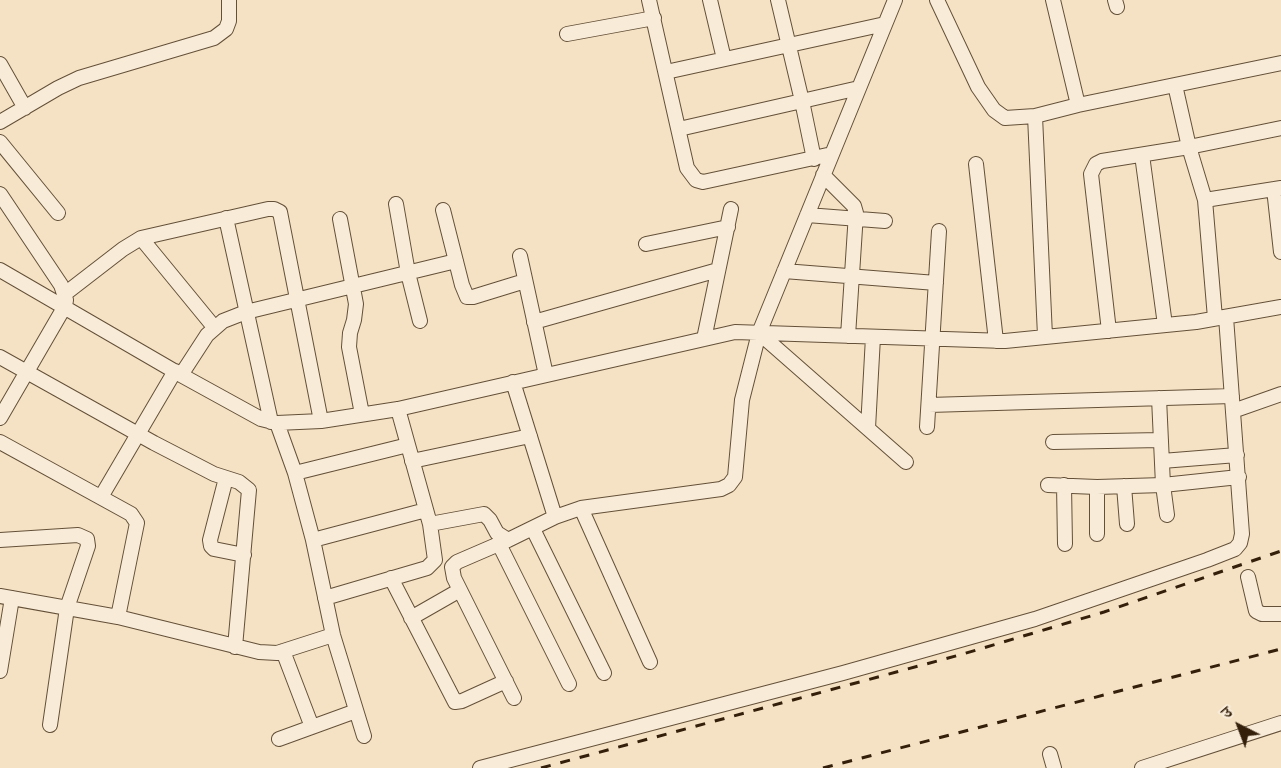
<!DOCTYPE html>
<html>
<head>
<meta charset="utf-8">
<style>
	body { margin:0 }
	#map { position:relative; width:1281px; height:768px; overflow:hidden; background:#f5e2c4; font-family:Alegreya,"Noto Serif Devanagari",serif }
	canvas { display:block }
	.north { position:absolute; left:1209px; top:696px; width:60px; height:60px; -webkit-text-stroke:4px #f8ecd9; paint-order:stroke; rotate:318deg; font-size:16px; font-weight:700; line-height:24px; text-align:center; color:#341f0a }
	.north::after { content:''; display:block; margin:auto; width:21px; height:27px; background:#341f0a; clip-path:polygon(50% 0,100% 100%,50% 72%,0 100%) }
</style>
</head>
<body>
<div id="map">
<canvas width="1281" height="768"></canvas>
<div class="north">उ</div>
</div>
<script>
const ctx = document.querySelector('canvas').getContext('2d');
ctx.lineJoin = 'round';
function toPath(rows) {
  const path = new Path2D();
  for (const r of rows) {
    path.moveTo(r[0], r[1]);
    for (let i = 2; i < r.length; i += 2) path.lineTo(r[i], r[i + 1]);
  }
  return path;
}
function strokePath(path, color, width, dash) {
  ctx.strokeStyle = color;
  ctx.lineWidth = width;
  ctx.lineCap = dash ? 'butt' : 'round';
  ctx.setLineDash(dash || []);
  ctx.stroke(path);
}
const minor = toPath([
	[649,0,687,168,696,180,703,182,832,154],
	[710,0,724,59],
	[778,0,802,101,814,159],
	[937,0,978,87,994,110,1005,118,1035,116,1078,105,1281,63],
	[1053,0,1078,105],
	[1115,0,1117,7],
	[567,34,654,18],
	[0,64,25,108],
	[666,72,885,24],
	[1175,85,1189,147,1205,200,1215,318],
	[1035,116,1045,336],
	[0,122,58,88,79,78,214,38,226,29,229,21,229,0],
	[679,129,859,88],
	[0,142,58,213],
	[1142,155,1165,325],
	[976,164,996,341],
	[823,175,854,206,856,213,848,336],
	[1274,189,1281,252],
	[0,194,61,285,66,300,65,306,0,418],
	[1205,200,1281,188],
	[396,204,408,273,420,321],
	[443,210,462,285,467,297,473,297,525,281],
	[807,215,885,221],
	[226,218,271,422],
	[340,219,356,304,354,320,350,333,349,347,362,414],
	[141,238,214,327],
	[646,244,728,227],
	[520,256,546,375],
	[0,270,181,375,261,419,277,423,321,421,398,409,735,332,1005,341,1196,322,1281,307],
	[784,271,936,283],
	[66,293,123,249,141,238,268,209,274,209,280,212,321,421],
	[534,322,718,270],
	[1109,331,1091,174,1096,164,1102,161,1189,147,1281,128],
	[759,333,906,462],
	[704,339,731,209],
	[0,357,154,443,214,474,239,482,249,490,235,647],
	[181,375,207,335,223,321,246,312,456,261],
	[513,382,555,517],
	[1159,398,1163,485,1167,515],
	[929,405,1232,396],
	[1233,411,1281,394],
	[277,423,295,473,313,540,333,635,364,736],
	[927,427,939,231],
	[868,428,873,337],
	[0,442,131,514,137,523,118,617,0,596],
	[1053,442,1161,440],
	[412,461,530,436],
	[1162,461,1237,455],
	[295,473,408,445],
	[226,478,210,540,211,546,214,549,244,555],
	[1048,485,1097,487,1163,485,1239,477],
	[1064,485,1065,544],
	[1124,486,1127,524],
	[1097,487,1097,534],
	[101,497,175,371],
	[581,508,650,662],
	[430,524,484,514,490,520,497,533,508,540,555,517,581,508,721,489,729,485,735,477,742,400,759,333,895,0],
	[533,529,604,673],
	[0,540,78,535,87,539,88,546,67,608,50,725],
	[313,540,426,510],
	[508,540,457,562,452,567,454,578,514,698],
	[499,544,569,684],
	[1248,577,1256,611,1262,614,1281,614],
	[391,578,455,702,462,701,506,681],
	[325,598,427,568,435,560,430,524,398,409],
	[118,617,259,652,277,653,333,635],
	[411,618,460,590],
	[283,651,312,727],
	[0,671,12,598],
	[279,739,356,711],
	[1050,754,1054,768],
	[480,768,843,673,1035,619,1207,560,1235,549,1240,543,1242,534,1226,317],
	[1142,768,1281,723]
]);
const rail = toPath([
	[541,768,963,654,1104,612,1281,551],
	[823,768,1281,649]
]);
strokePath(minor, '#645038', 16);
strokePath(minor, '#f8ecd9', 14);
strokePath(rail, '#341f0a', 3, [10, 10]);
</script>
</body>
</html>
